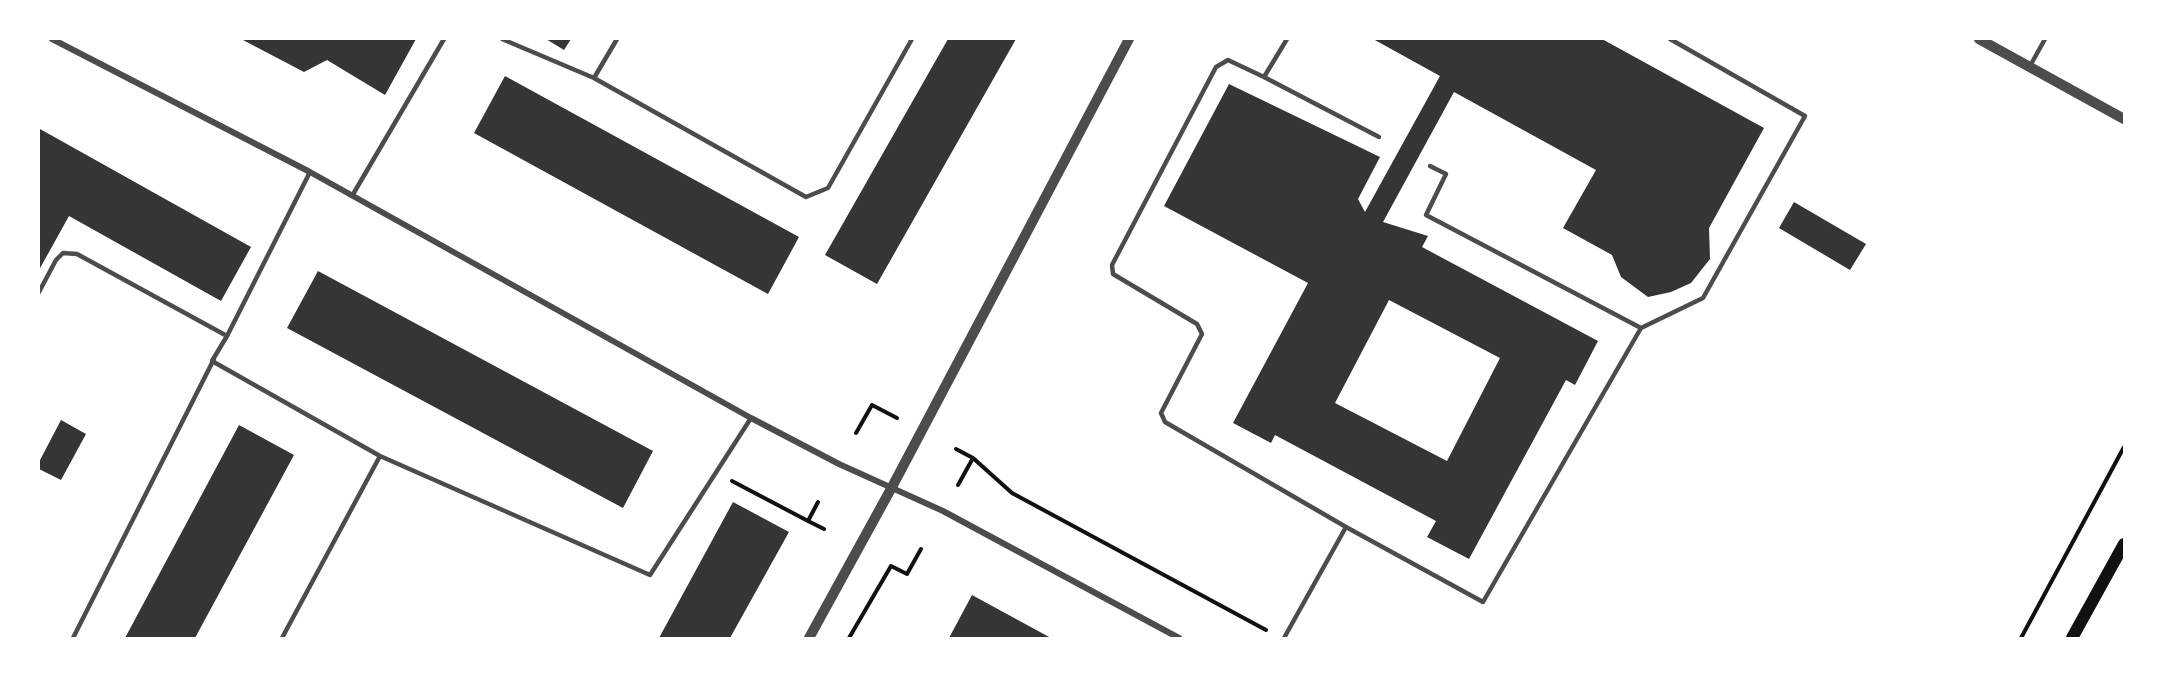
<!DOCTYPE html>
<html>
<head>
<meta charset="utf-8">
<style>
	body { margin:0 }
	#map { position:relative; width:2163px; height:677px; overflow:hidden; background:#fff; font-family:Rubik,sans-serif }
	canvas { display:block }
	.frame { position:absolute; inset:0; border:40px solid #fff; pointer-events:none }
</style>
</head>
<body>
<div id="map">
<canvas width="2163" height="677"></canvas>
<div class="frame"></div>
</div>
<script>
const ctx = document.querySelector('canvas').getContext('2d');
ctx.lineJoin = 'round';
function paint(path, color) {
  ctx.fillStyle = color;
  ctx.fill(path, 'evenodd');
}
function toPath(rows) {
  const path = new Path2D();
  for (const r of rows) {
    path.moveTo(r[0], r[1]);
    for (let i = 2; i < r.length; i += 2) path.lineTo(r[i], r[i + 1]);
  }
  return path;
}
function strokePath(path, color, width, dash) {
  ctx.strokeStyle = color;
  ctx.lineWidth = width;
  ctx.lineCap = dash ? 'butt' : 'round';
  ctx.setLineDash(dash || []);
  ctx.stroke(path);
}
const building = toPath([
	[241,39,416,39,385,95,327,60,304,72],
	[546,39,571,39,564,50],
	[948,39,1016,39,877,284,825,255],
	[1373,39,1602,39,1764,128,1709,228,1710,259,1691,283,1671,292,1648,297,1621,277,1612,255,1563,228,1596,170,1454,92,1383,222,1428,236,1422,247,1598,341,1575,385,1566,380,1469,559,1427,537,1436,521,1275,435,1271,443,1233,423,1308,283,1164,206,1229,84,1380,157,1358,199,1365,212,1440,76],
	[1389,300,1500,358,1447,461,1335,403],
	[505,76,799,237,768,294,474,133],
	[40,129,251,247,221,301,69,216,39,270],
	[1794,202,1866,244,1850,270,1779,228],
	[318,271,653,451,623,508,287,328],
	[61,420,86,434,61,480,39,469,39,462],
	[239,425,294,455,195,638,125,638],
	[733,502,789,532,730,638,659,638],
	[972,595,1051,638,949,638]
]);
const path = toPath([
	[856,433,872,405,897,418],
	[956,449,973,458,958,485],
	[973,458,1012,493,1266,630],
	[732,481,808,521],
	[818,502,808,521,824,529],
	[849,638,891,566,907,574,921,549],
	[2021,638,2124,447]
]);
const service = toPath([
	[502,39,594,78,806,197,828,188,912,39],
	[1287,39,1264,77,1228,60,1216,67,1112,265,1113,274,1197,324,1202,334,1161,413,1165,422,1346,527,1483,602,1641,328],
	[2030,66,2045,39],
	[1264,77,1379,137],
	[594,78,617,39],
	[1430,166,1446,174,1426,215,1641,328,1703,298,1805,116,1670,39],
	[352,196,444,39],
	[39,292,56,260,63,253,77,254,227,336,212,361,380,456,282,638],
	[226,338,310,172],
	[380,456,650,575,751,418],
	[73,638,214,359],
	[1284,638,1346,527]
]);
const minor = toPath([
	[52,39,310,172,751,418,839,464,943,511,1179,638]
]);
const tertiary = toPath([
	[1979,39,2124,119],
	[809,638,892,487,1129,39]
]);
const secondary = toPath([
	[2072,638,2124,544]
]);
paint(building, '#353535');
strokePath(path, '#111', 4);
strokePath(service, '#4c4c4c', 4.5);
strokePath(minor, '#4c4c4c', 6);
strokePath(tertiary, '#4c4c4c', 10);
strokePath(secondary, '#111', 12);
</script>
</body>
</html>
